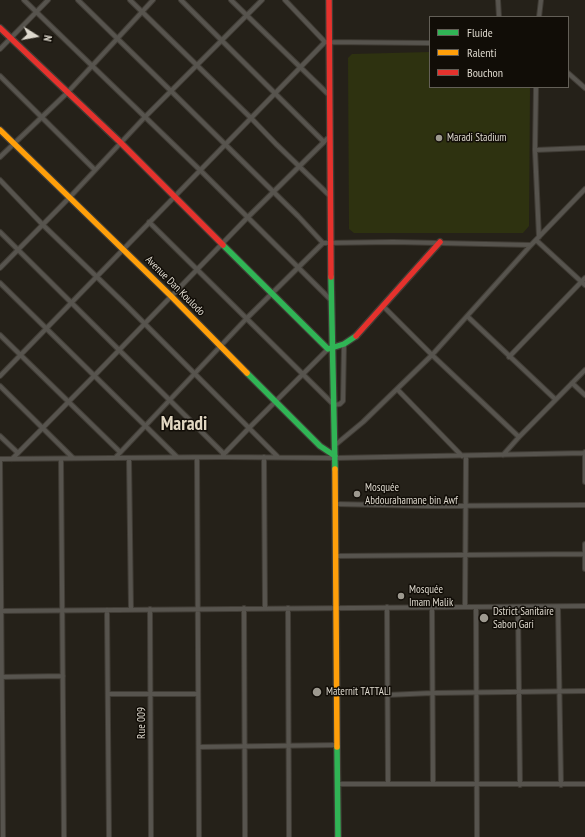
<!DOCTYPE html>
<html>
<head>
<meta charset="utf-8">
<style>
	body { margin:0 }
	#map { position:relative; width:585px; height:837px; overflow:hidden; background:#252119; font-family:"PT Sans Narrow",sans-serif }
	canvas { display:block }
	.legend { position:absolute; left:429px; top:16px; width:140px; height:72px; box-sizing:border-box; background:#110d07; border:1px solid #635f57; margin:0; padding:5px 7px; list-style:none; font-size:12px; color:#ded9ce }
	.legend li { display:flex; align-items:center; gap:8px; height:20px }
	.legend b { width:20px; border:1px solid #635f57 }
	.north { position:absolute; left:16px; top:16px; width:40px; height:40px; -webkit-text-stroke:3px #110d07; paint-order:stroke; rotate:101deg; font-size:11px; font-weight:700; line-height:16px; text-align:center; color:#ded9ce }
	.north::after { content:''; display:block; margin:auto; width:14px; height:18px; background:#ded9ce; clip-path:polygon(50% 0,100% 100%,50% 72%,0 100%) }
</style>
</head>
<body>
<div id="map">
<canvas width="585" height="837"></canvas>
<ul class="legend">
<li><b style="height:5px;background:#30b455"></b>Fluide</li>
<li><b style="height:5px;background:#ff9f0a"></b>Ralenti</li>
<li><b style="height:5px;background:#e5322d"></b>Bouchon</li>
</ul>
<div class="north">N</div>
</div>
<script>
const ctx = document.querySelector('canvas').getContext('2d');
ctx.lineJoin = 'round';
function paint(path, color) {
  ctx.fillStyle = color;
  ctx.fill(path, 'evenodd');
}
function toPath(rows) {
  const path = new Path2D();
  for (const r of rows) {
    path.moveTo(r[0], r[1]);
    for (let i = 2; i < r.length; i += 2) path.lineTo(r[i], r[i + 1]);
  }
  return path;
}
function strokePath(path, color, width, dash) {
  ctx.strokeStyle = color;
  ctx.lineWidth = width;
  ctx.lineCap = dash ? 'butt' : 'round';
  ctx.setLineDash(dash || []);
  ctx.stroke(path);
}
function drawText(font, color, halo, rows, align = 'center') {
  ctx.font = font + ' "PT Sans Narrow",sans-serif';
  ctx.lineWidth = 3;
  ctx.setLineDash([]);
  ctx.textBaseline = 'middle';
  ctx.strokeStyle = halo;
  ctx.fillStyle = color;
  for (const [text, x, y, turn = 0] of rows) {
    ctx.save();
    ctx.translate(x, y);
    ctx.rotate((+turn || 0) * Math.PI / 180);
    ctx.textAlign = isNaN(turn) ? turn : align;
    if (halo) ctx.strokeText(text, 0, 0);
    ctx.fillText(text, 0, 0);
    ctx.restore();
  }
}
const green = toPath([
	[430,52,430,87,530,87,529,226,523,233,354,233,349,229,348,58,352,54]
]);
const street = toPath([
	[24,0,201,171,331,300],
	[78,0,171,91,298,216,323,243],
	[130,0,251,118,276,144,330,196],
	[181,0,324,142],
	[231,0,329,95],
	[285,0,325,42,430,43],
	[498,0,499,17],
	[539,17,541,0],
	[0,49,48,0],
	[568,73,585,88],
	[0,76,95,170],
	[536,87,535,150,539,237],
	[535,150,585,148],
	[0,157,67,93,153,0],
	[0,180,43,225,126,305,278,457],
	[149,222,334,405,340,404,343,401,344,344],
	[0,232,224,454],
	[536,240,585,285],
	[0,268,70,197,144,118,262,0],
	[0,283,177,457],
	[383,306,432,355,519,437],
	[467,316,555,399],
	[0,335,120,452],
	[509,357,585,278],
	[0,376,325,42],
	[572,383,585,395],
	[0,386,73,458],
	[397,389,462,456],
	[0,436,18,453],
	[334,446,363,422,432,355,531,245,585,189],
	[585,452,585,482],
	[223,455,249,428,328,349],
	[503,455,519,437,585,370],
	[264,457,265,608],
	[115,458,247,318,323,243,393,242,531,245],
	[129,458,131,610],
	[197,458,199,837],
	[0,459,221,457,335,458,585,453],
	[0,459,3,837],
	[12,459,94,376,247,218,329,137],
	[61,459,64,837],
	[335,504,428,506,585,505],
	[585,544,585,569],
	[336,556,585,554],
	[387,607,388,784],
	[432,607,433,784],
	[465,607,466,456],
	[476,607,477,837],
	[518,607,520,785],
	[558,607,561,785],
	[244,608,245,837],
	[288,608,289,837],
	[150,609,151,837],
	[107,610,109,837],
	[0,611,585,606],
	[0,677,63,676],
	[108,694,197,694],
	[387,695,432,693,585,691],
	[199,747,337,745],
	[337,784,585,784]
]);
const fast = toPath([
	[223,245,328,349,344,344,356,336],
	[331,277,335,469],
	[247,373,320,446,335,456],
	[337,747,338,837]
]);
const slow = toPath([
	[0,130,171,296,247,373],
	[335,469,337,747]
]);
const jam = toPath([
	[329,0,331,277],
	[0,28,120,142,223,245],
	[356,336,440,242]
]);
const markers = [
	[439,138,4,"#9d998f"],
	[357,494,4,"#9d998f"],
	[401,596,4,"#9d998f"],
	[484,618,5,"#9d998f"],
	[317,692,5,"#9d998f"]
];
const poiNames = [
	["Maradi Stadium",447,138],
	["Mosquée",365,488],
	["Abdourahamane bin Awf",365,501],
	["Mosquée",409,590],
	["Imam Malik",409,603],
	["Dstrict Sanitaire",493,612],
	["Sabon Gari",493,625],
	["Maternit TATTALI",326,692]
];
const streetNames = [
	["Avenue Dan Koulodo",175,286,45],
	["Rue 009",142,723,-90]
];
const townNames = [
	["Maradi",184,425]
];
paint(green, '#2e3210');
strokePath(street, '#403c35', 6);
strokePath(fast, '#403c35', 8);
strokePath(slow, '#403c35', 8);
strokePath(jam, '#403c35', 8);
strokePath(street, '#57544e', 4);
strokePath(fast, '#30b455', 5.5);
strokePath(slow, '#ff9f0a', 5.5);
strokePath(jam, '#e5322d', 5.5);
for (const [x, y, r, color] of markers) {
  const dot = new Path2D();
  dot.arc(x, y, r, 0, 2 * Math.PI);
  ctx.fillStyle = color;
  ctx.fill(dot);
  strokePath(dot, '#110d07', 1.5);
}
drawText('11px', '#ded9ce', '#110d07', poiNames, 'left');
drawText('11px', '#ded9ce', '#110d07', streetNames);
drawText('bold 19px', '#e1d7c2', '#110d07', townNames);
</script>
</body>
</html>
